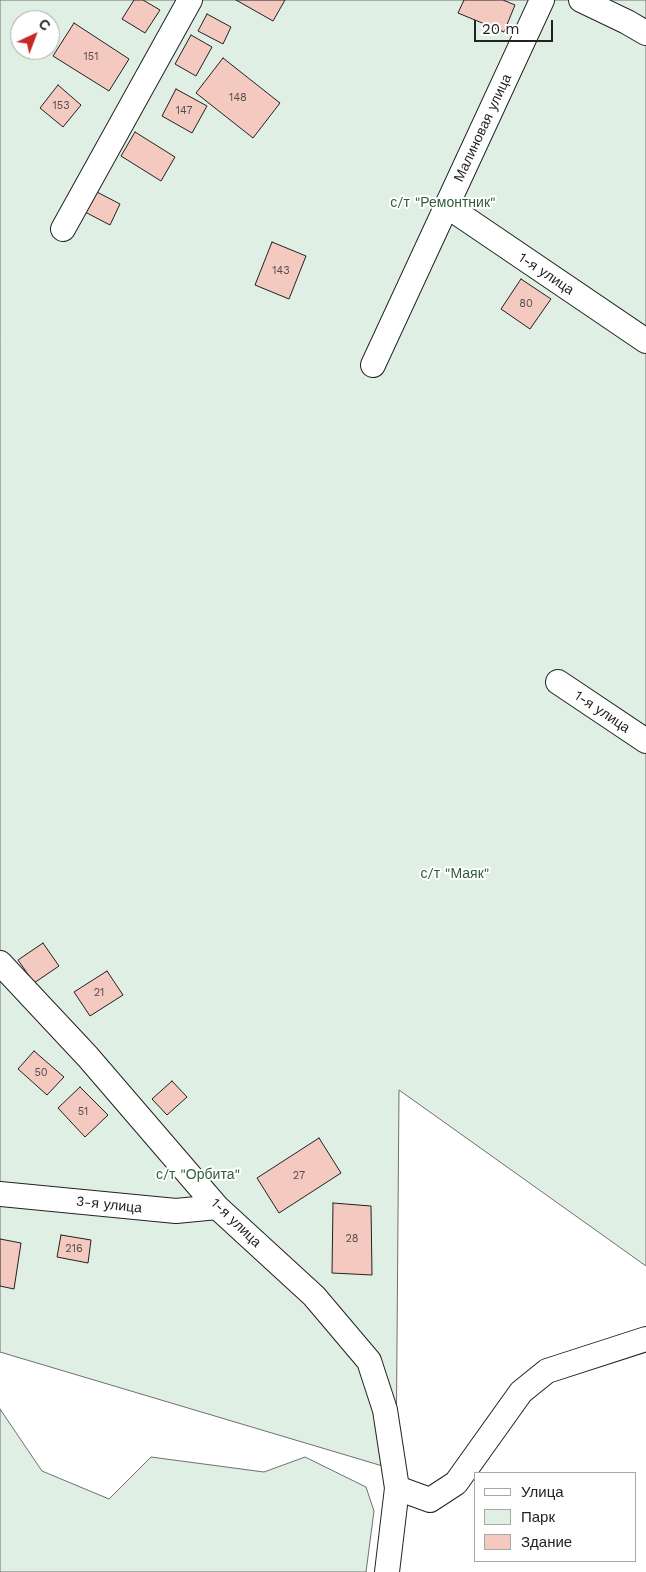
<!DOCTYPE html>
<html>
<head>
<meta charset="utf-8">
<style>
	body { margin:0 }
	#map { position:relative; width:646px; height:1572px; overflow:hidden; background:#fff; font-family:"Work Sans",sans-serif }
	canvas { display:block }
	.legend { position:absolute; left:474px; top:1472px; width:162px; height:90px; box-sizing:border-box; background:#fff; border:1px solid #a7a7a7; margin:0; padding:6px 9px; list-style:none; font-size:15px; color:#222 }
	.legend li { display:flex; align-items:center; gap:10px; height:25px }
	.legend b { width:25px; border:1px solid #a7a7a7 }
	.north { position:absolute; left:10px; top:10px; width:50px; height:50px; box-sizing:border-box; background:#fff; border:1px solid #a7a7a7; border-radius:50%; rotate:43deg; font-size:14px; font-weight:700; line-height:20px; text-align:center; color:#222 }
	.north::after { content:''; display:block; margin:auto; width:18px; height:22px; background:#c62828; clip-path:polygon(50% 0,100% 100%,50% 72%,0 100%) }
	.scale { position:absolute; left:474px; top:20px; width:79px; height:22px; box-sizing:border-box; border:2px solid #222; border-top:0; padding-left:6px; font-size:15px; line-height:18px; white-space:nowrap; color:#222; -webkit-text-stroke:4px #fff; paint-order:stroke }
</style>
</head>
<body>
<div id="map">
<canvas width="646" height="1572"></canvas>
<ul class="legend">
<li><b style="height:6px;background:#fff"></b>Улица</li>
<li><b style="height:14px;background:#e0efe3"></b>Парк</li>
<li><b style="height:14px;background:#f3c9c0"></b>Здание</li>
</ul>
<div class="north">С</div>
<div class="scale">20 m</div>
</div>
<script>
const ctx = document.querySelector('canvas').getContext('2d');
ctx.lineJoin = 'round';
function paint(path, color) {
  ctx.fillStyle = color;
  ctx.fill(path, 'evenodd');
}
function toPath(rows) {
  const path = new Path2D();
  for (const r of rows) {
    path.moveTo(r[0], r[1]);
    for (let i = 2; i < r.length; i += 2) path.lineTo(r[i], r[i + 1]);
  }
  return path;
}
function strokePath(path, color, width, dash) {
  ctx.strokeStyle = color;
  ctx.lineWidth = width;
  ctx.lineCap = dash ? 'butt' : 'round';
  ctx.setLineDash(dash || []);
  ctx.stroke(path);
}
function drawText(font, color, halo, rows, align = 'center') {
  ctx.font = font + ' "Work Sans",sans-serif';
  ctx.lineWidth = 4;
  ctx.setLineDash([]);
  ctx.textBaseline = 'middle';
  ctx.strokeStyle = halo;
  ctx.fillStyle = color;
  for (const [text, x, y, turn = 0] of rows) {
    ctx.save();
    ctx.translate(x, y);
    ctx.rotate((+turn || 0) * Math.PI / 180);
    ctx.textAlign = isNaN(turn) ? turn : align;
    if (halo) ctx.strokeText(text, 0, 0);
    ctx.fillText(text, 0, 0);
    ctx.restore();
  }
}
const green = toPath([
	[0,0,646,0,646,1266,399,1090,396,1470,0,1352,0,0],
	[20,20,50,20,50,50,20,50,20,20],
	[0,1409,42,1471,109,1499,151,1457,264,1472,305,1457,366,1487,374,1511,366,1572,0,1572,0,1409]
]);
const building = toPath([
	[134,0,143,0,160,10,145,33,122,19,134,0],
	[236,0,285,0,273,21,236,0],
	[464,0,503,0,515,5,504,32,458,13,464,0],
	[207,14,231,27,223,44,198,31,207,14],
	[74,23,129,59,109,91,53,56,74,23],
	[191,35,212,47,196,76,175,64,191,35],
	[223,58,280,103,253,138,196,93,223,58],
	[58,85,81,105,63,127,40,108,58,85],
	[176,89,207,106,192,133,162,116,176,89],
	[135,132,175,157,161,181,121,156,135,132],
	[95,191,120,204,110,225,85,212,95,191],
	[272,242,306,256,289,299,255,285,272,242],
	[521,279,551,299,530,329,501,309,521,279],
	[43,943,59,966,34,983,18,960,43,943],
	[107,971,123,995,90,1016,74,992,107,971],
	[34,1051,64,1077,47,1095,18,1069,34,1051],
	[172,1081,187,1097,167,1115,152,1099,172,1081],
	[80,1087,108,1115,85,1137,58,1108,80,1087],
	[319,1138,341,1173,279,1213,257,1178,319,1138],
	[333,1203,371,1206,372,1275,332,1273,333,1203],
	[61,1235,91,1240,88,1263,57,1257,61,1235],
	[0,1239,21,1243,14,1289,0,1286,0,1239]
]);
const minor = toPath([
	[581,0,627,22,646,33],
	[447,206,646,341],
	[63,229,190,0],
	[373,365,542,0],
	[558,682,646,741],
	[0,963,88,1057,217,1207,314,1296,369,1361,385,1410,397,1488,387,1572],
	[0,1194,176,1211,217,1207],
	[397,1488,430,1500,456,1483,521,1392,547,1371,646,1339]
]);
const numberNames = [
	["151",91,57],
	["148",238,98],
	["153",61,106],
	["147",184,111],
	["143",281,271],
	["80",526,304],
	["21",99,993],
	["50",41,1073],
	["51",83,1112],
	["27",299,1176],
	["28",352,1239],
	["216",74,1249]
];
const streetNames = [
	["Малиновая улица",483,128,-65],
	["1-я улица",546,274,34],
	["1-я улица",602,712,34],
	["3-я улица",109,1205,6],
	["1-я улица",236,1223,44]
];
const parkNames = [
	["с/т \"Ремонтник\"",443,203],
	["с/т \"Маяк\"",455,874],
	["с/т \"Орбита\"",198,1175]
];
paint(green, '#e0efe3');
strokePath(green, '#6f6f6f', 1);
paint(building, '#f3c9c0');
strokePath(building, '#222', 1);
strokePath(minor, '#222', 26);
strokePath(minor, '#fff', 24);
drawText('11px', '#564c4a', null, numberNames);
drawText('14px', '#222', '#fff', streetNames);
drawText('14px', '#2f5e38', '#fff', parkNames);
</script>
</body>
</html>
